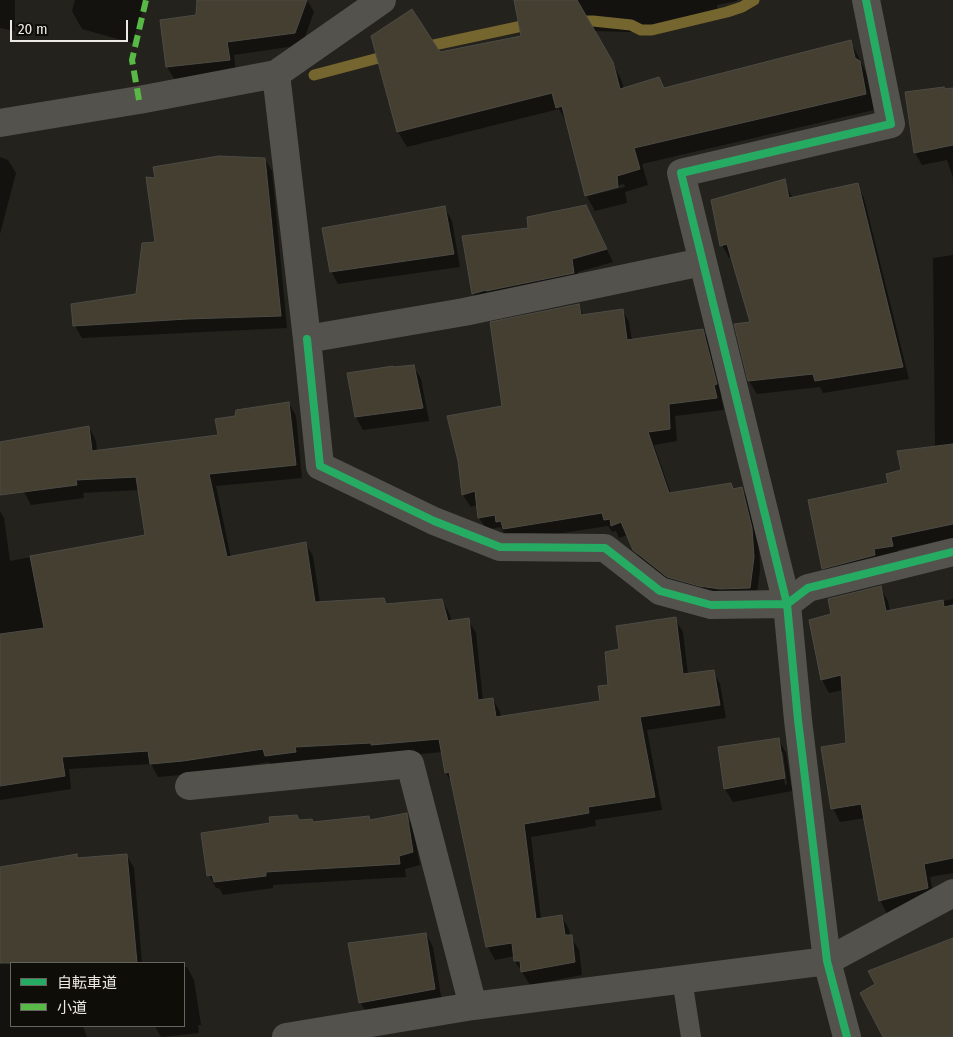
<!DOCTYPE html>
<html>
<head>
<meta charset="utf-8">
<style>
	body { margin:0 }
	#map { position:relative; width:953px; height:1037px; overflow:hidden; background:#24221c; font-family:"Fira Sans Condensed","Noto Sans JP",sans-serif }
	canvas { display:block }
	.legend { position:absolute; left:10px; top:962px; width:175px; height:65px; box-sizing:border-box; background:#0e0d08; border:1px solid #66655f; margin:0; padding:6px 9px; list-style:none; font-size:15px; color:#ebe9e2 }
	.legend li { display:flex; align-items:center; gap:10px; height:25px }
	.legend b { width:25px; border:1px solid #66655f }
	.scale { position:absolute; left:10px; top:20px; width:118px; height:22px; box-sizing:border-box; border:2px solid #ebe9e2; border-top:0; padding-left:6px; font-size:15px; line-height:18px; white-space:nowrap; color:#ebe9e2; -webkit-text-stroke:4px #0e0d08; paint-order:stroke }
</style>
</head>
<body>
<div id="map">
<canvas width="953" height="1037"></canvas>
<ul class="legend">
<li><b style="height:6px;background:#26ab63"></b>自転車道</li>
<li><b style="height:6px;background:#58b947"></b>小道</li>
</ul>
<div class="scale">20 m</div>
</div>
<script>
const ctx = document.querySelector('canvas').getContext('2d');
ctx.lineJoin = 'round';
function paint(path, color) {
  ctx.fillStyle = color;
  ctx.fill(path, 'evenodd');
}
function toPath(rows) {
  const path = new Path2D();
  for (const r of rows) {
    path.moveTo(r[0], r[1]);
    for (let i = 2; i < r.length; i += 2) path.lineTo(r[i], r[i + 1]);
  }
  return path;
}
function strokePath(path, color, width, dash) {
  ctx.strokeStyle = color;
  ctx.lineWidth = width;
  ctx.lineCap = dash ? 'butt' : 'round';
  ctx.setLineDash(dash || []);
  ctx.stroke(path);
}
const shadow = toPath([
	[0,0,15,0,15,31,0,28],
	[75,0,146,0,132,43,82,29,72,11],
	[307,0,314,12,302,45,234,55,236,72,175,80,167,67,161,22],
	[515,0,737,0,737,1,717,5,718,13,658,24,659,33,594,31,621,79,624,89,658,78,665,89,851,42,869,78,874,110,642,164,648,185,625,192,627,203,595,211,586,195,567,123,559,109,407,147,398,132,372,36,439,53,522,37],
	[624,184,625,187,588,196,588,193],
	[953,89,953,178,947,160,922,165,915,153,907,93],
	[0,157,8,160,16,173,0,234],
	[265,159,272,171,287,328,82,338,75,326,138,295,157,244,156,179],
	[784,181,793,199,857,185,864,198,909,379,823,393,820,387,757,394,749,381,752,323,732,257,729,258,722,245],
	[586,207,613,262,578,272,580,285,480,306,473,294,463,237,529,229],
	[445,208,452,221,460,267,338,284,331,271],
	[953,255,953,538,898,550,900,559,830,581,823,568,890,484,903,471,935,448,933,258],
	[578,305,584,316,622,310,629,322,632,341,703,330,710,343,723,397,721,397,724,410,675,416,677,441,654,445,671,494,742,489,749,501,759,542,760,570,756,601,676,589,641,562,628,535,619,538,616,531,612,532,608,526,511,541,500,527,487,530,479,518,478,505,471,507,463,495,459,461,503,408],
	[413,366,421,379,429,421,363,430,356,417],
	[289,403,296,416,302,478,216,486,231,558,305,543,313,556,320,603,384,599,387,605,442,600,449,613,452,622,468,620,476,633,483,701,493,699,500,712,501,718,601,702,609,686,621,650,675,619,683,632,688,674,713,671,720,684,726,718,647,730,662,810,595,820,596,826,531,837,541,919,561,916,569,929,570,936,579,950,582,975,530,985,515,961,515,956,495,960,488,947,453,785,446,773,442,752,380,758,379,756,302,760,302,765,273,769,269,762,191,774,158,777,151,764,69,769,71,789,0,800,0,511,4,518,10,561,147,536,139,490,83,493,84,498,31,505,24,492,89,427,96,441,97,452,219,436,236,417],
	[880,587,888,601,890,612,953,599,953,873,930,877,935,901,887,914,880,900,865,818,840,822,833,808,847,744,843,690,829,693,822,680,810,621,832,615],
	[779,740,786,753,792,791,733,802,725,789,720,748],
	[780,752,783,752,787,784,785,785],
	[406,815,413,827,420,865,405,869,406,877,273,885,273,888,223,895,219,888,216,888,209,875,299,821,313,823,371,822],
	[76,856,78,859,127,856,134,868,142,963,11,963,11,1026,83,1026,87,1037,0,1037,0,869],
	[426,934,433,947,442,1002,368,1015,360,1002],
	[184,967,187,967,194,980,201,1025,198,1025,199,1033,161,1037,155,1026,184,1026]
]);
const stream = toPath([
	[575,21,593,21,631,25,641,30,652,30,727,12,742,7,754,0],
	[420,48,522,26,534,25],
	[314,75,390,55]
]);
const building = toPath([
	[197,0,307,0,295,33,227,42,230,60,166,67,160,20,196,15,197,0],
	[514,0,577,0,613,62,620,89,659,77,664,88,851,40,855,58,860,61,866,94,634,148,640,169,617,176,618,187,585,196,562,106,556,108,552,93,397,132,371,36,412,9,440,52,521,36,514,0],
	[944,87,945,89,953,88,953,145,914,153,905,92,944,87],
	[219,156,265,158,281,316,187,319,73,326,71,304,136,294,142,243,155,242,146,177,155,178,153,167,219,156],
	[785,179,789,198,858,183,903,367,815,381,813,374,748,381,734,324,750,322,727,244,720,246,711,200,785,179],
	[586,205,607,249,572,259,574,273,486,291,486,290,472,294,462,236,528,228,527,217,586,205],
	[445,206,454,254,330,272,322,228,445,206],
	[579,304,581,315,623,309,627,340,703,329,717,384,714,385,717,398,669,404,670,429,648,432,669,493,731,483,733,489,742,487,752,528,754,557,750,588,720,589,699,586,667,577,633,550,621,522,611,526,610,519,604,520,602,513,503,529,501,521,496,522,495,515,478,518,475,491,462,495,458,461,447,416,502,406,490,322,579,304],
	[414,365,423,408,355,417,347,373,393,366,393,367,414,365],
	[289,402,296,465,209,474,227,557,306,542,315,602,384,598,386,604,442,599,448,621,469,618,478,700,493,698,496,717,600,701,598,686,608,685,605,652,619,649,616,626,676,617,683,674,714,670,720,705,640,717,655,797,588,807,589,813,524,824,536,919,562,915,565,935,572,935,575,962,521,972,520,961,514,961,512,943,486,947,449,772,445,773,439,739,371,745,371,743,295,747,296,752,265,756,263,749,183,761,150,764,148,751,62,757,65,776,0,786,0,634,44,628,30,556,145,535,136,477,76,480,77,485,0,495,0,442,89,426,92,451,218,435,215,419,235,416,236,410,289,402],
	[953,444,953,524,891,537,893,546,874,549,875,555,822,569,808,500,888,483,886,474,901,470,897,451,953,444],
	[881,586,886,611,943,600,944,607,953,605,953,858,924,864,928,888,879,901,861,804,831,809,821,747,846,743,841,675,821,680,809,620,831,614,828,599,881,586],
	[779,738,785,778,724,789,718,747,779,738],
	[407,813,413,852,399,856,400,864,266,872,266,876,214,882,212,875,207,876,201,833,270,823,269,817,297,815,299,820,312,819,313,822,369,816,370,820,407,813],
	[77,854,77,858,127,854,137,963,0,963,0,867,77,854],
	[426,933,435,989,359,1003,348,943,426,933],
	[953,938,953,1037,883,1037,860,993,875,984,868,971,953,938]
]);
const lane = toPath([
	[682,979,691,1037]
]);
const street = toPath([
	[276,74,307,339,464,312,702,262],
	[0,123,139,100,276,74,382,0],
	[307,339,320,466,434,521,500,547,605,548,660,591,711,605,787,604,808,588,953,552],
	[189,786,410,764,473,1006],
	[286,1037,473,1006,827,961,953,893],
	[847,1037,827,961,798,720,787,604,681,173,891,124,866,0]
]);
const quiet = toPath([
	[139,100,132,60,146,0]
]);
const cycleway = toPath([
	[307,339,320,466,434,521,500,547,605,548,660,591,711,605,787,604,808,588,953,552],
	[847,1037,827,961,798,720,787,604,681,173,891,124,866,0]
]);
paint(shadow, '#0007');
strokePath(stream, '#75652f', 11);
paint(building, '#443f31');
strokePath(building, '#4c4b45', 1);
strokePath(lane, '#53524d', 20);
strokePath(street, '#53524d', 28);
strokePath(quiet, '#58b947', 6, [12, 6]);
strokePath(cycleway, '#26ab63', 8);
</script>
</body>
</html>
